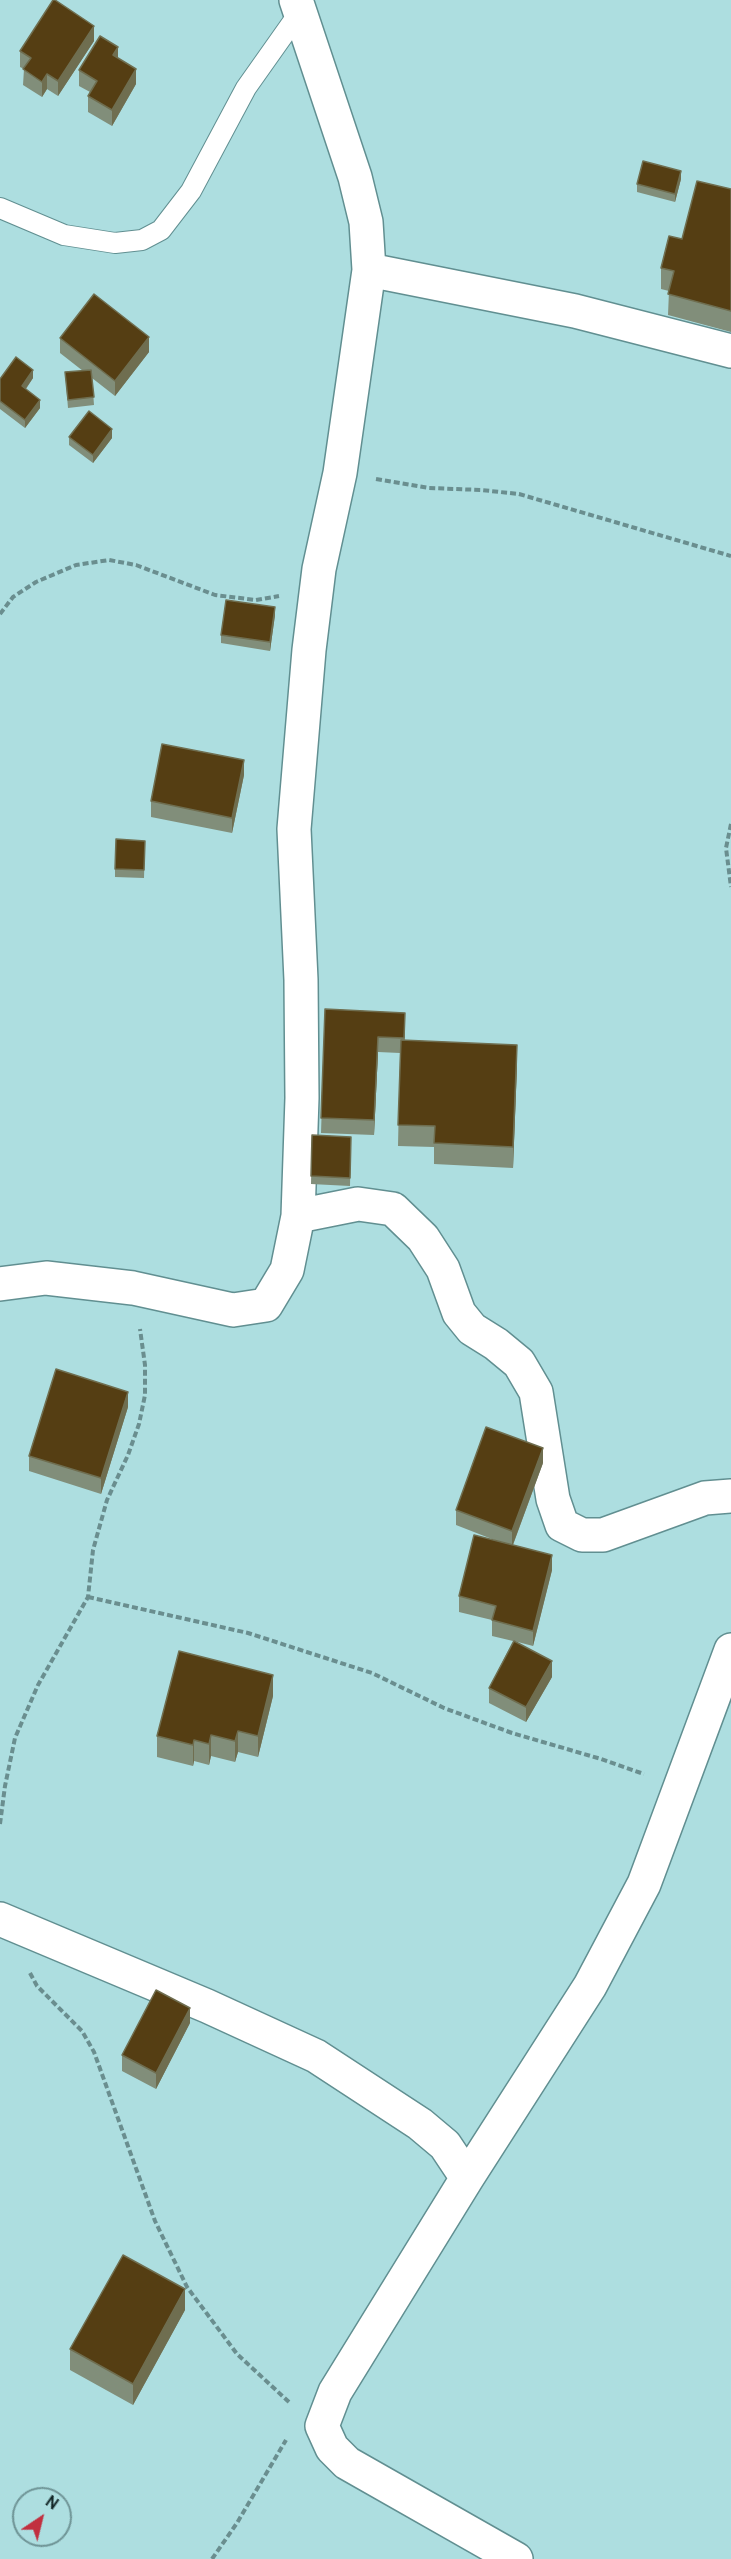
<!DOCTYPE html>
<html>
<head>
<meta charset="utf-8">
<style>
	body { margin:0 }
	#map { position:relative; width:731px; height:2559px; overflow:hidden; background:#addee0; font-family:Overpass,sans-serif }
	canvas { display:block }
	.north { position:absolute; left:12px; top:2487px; width:60px; height:60px; box-sizing:border-box; background:#addee0; border:2px solid #6f9496; border-radius:50%; rotate:35deg; font-size:16px; font-weight:700; line-height:24px; text-align:center; color:#122526 }
	.north::after { content:''; display:block; margin:auto; width:21px; height:27px; background:#c13040; clip-path:polygon(50% 0,100% 100%,50% 72%,0 100%) }
</style>
</head>
<body>
<div id="map">
<canvas width="731" height="2559"></canvas>
<div class="north">N</div>
</div>
<script>
const ctx = document.querySelector('canvas').getContext('2d');
ctx.lineJoin = 'round';
function toPath(rows) {
  const path = new Path2D();
  for (const r of rows) {
    path.moveTo(r[0], r[1]);
    for (let i = 2; i < r.length; i += 2) path.lineTo(r[i], r[i + 1]);
  }
  return path;
}
function strokePath(path, color, width, dash) {
  ctx.strokeStyle = color;
  ctx.lineWidth = width;
  ctx.lineCap = dash ? 'butt' : 'round';
  ctx.setLineDash(dash || []);
  ctx.stroke(path);
}
function paint(path, color) {
  ctx.fillStyle = color;
  ctx.fill(path, 'evenodd');
}
const path = toPath([
	[376,479,429,488,481,490,519,494,731,556],
	[0,614,13,597,36,582,76,565,109,560,136,565,215,595,256,600,279,596],
	[731,824,726,848,731,887],
	[88,1597,248,1633,372,1673,444,1708,512,1733,601,1759,644,1774],
	[0,1824,5,1786,15,1738,38,1685,88,1597,93,1550,107,1500,128,1455,139,1424,145,1395,145,1365,140,1329],
	[30,1973,37,1986,82,2031,94,2052,155,2221,187,2287,237,2354,290,2403],
	[212,2559,237,2523,286,2440]
]);
const service = toPath([
	[0,208,64,235,115,243,142,240,161,230,191,191,246,88,299,13]
]);
const minor = toPath([
	[369,270,575,311,731,351],
	[298,1216,358,1204,393,1209,423,1238,443,1269,459,1313,472,1329,496,1344,519,1363,536,1392,553,1499,562,1525,582,1535,603,1535,705,1498,731,1496],
	[0,1284,46,1278,133,1288,233,1310,266,1305,287,1270,298,1216,302,1098,301,980,294,829,309,650,319,569,340,473,369,270,366,222,355,177,296,0],
	[0,1919,207,2006,316,2056,420,2124,445,2145,467,2178],
	[516,2559,347,2463,332,2448,322,2426,335,2392,467,2178,590,1986,644,1884,731,1650]
]);
const wall = toPath([
	[94,41,58,96,47,89,42,97,23,85,24,69,20,67,20,51],
	[118,59,136,84,112,126,88,112,88,96,90,92,79,86,79,70],
	[681,179,675,202,637,192,637,184],
	[731,189,731,332,668,315,669,291,661,289,661,268,682,239],
	[60,338,149,352,115,396,92,378,94,405,68,408,65,372,83,371,60,353],
	[33,378,26,389,40,408,25,428,0,409,0,379],
	[69,437,112,438,93,463,69,445],
	[275,615,270,651,221,643,221,635],
	[244,775,232,833,151,817,151,801],
	[145,841,144,878,115,877,115,869],
	[325,1009,405,1013,405,1040,517,1066,513,1168,434,1164,434,1147,398,1146,400,1053,378,1052,374,1135,321,1133],
	[312,1135,351,1137,350,1186,311,1184],
	[128,1407,101,1494,29,1471,29,1456],
	[543,1463,513,1545,552,1570,533,1646,514,1641,552,1677,526,1722,489,1703,489,1688,513,1641,492,1636,492,1620,459,1612,459,1596,497,1541,456,1525,456,1510],
	[273,1696,258,1757,238,1752,235,1762,211,1756,209,1765,194,1761,193,1766,157,1757,157,1736],
	[190,2023,156,2089,122,2071,122,2055],
	[185,2310,133,2405,70,2370,70,2349]
]);
const shadedWall = toPath([
	[94,26,94,41,58,96,58,81],
	[118,47,118,62,113,55],
	[136,69,136,84,112,126,112,110],
	[47,74,47,89,42,97,42,82],
	[681,171,681,179,675,202,675,194],
	[149,337,149,352,115,396,115,381],
	[33,370,33,378,22,394,22,386],
	[40,400,40,408,25,428,25,420],
	[112,429,112,438,93,463,93,455],
	[275,607,275,615,270,651,270,642],
	[244,760,244,775,232,833,232,818],
	[378,1037,378,1052,374,1135,374,1120],
	[517,1045,517,1066,513,1168,513,1147],
	[128,1392,128,1407,101,1494,101,1478],
	[543,1448,543,1463,512,1547,512,1531],
	[552,1555,552,1570,533,1646,533,1631],
	[552,1661,552,1677,526,1722,526,1707],
	[273,1675,273,1696,258,1757,258,1736],
	[238,1731,238,1752,235,1762,235,1741],
	[211,1735,211,1756,209,1765,209,1744],
	[194,1740,194,1761,193,1766,193,1745],
	[190,2008,190,2023,156,2089,156,2073],
	[185,2289,185,2310,133,2405,133,2384]
]);
const building = toPath([
	[53,0,55,0,94,26,58,81,47,74,42,82,23,69,31,58,20,51,53,0],
	[100,36,118,47,113,55,136,69,112,110,88,96,97,81,79,70,100,36],
	[643,161,681,171,675,194,637,184,643,161],
	[697,181,731,189,731,311,668,294,674,271,661,268,669,236,682,239,697,181],
	[94,294,149,337,115,381,60,338,94,294],
	[16,357,33,370,22,386,40,400,25,420,0,401,0,379,16,357],
	[91,370,94,397,68,400,65,372,91,370],
	[89,411,112,429,93,455,69,437,89,411],
	[226,600,275,607,270,642,221,635,226,600],
	[162,744,244,760,232,818,151,801,162,744],
	[116,839,145,841,144,870,115,869,116,839],
	[325,1009,405,1013,404,1038,378,1037,374,1120,321,1118,325,1009],
	[401,1040,517,1045,513,1147,434,1143,435,1126,398,1125,401,1040],
	[312,1135,351,1137,350,1178,311,1176,312,1135],
	[56,1369,128,1392,101,1478,29,1456,56,1369],
	[486,1427,543,1448,512,1531,456,1510,486,1427],
	[474,1535,552,1555,533,1631,492,1620,496,1606,459,1596,474,1535],
	[514,1641,552,1661,526,1707,489,1688,514,1641],
	[179,1651,273,1675,258,1736,238,1731,235,1741,211,1735,209,1744,194,1740,193,1745,157,1736,179,1651],
	[156,1990,190,2008,156,2073,122,2055,156,1990],
	[123,2255,185,2289,133,2384,70,2349,123,2255]
]);
strokePath(service, '#618f91', 22);
strokePath(minor, '#618f91', 36);
strokePath(path, '#6a8e8f', 4, [6, 3]);
strokePath(service, '#fff', 20);
strokePath(minor, '#fff', 33);
paint(wall, '#818e7a');
paint(shadedWall, '#6f6e50');
paint(building, '#553e13');
strokePath(building, '#6f6e50', 1.5);
</script>
</body>
</html>
